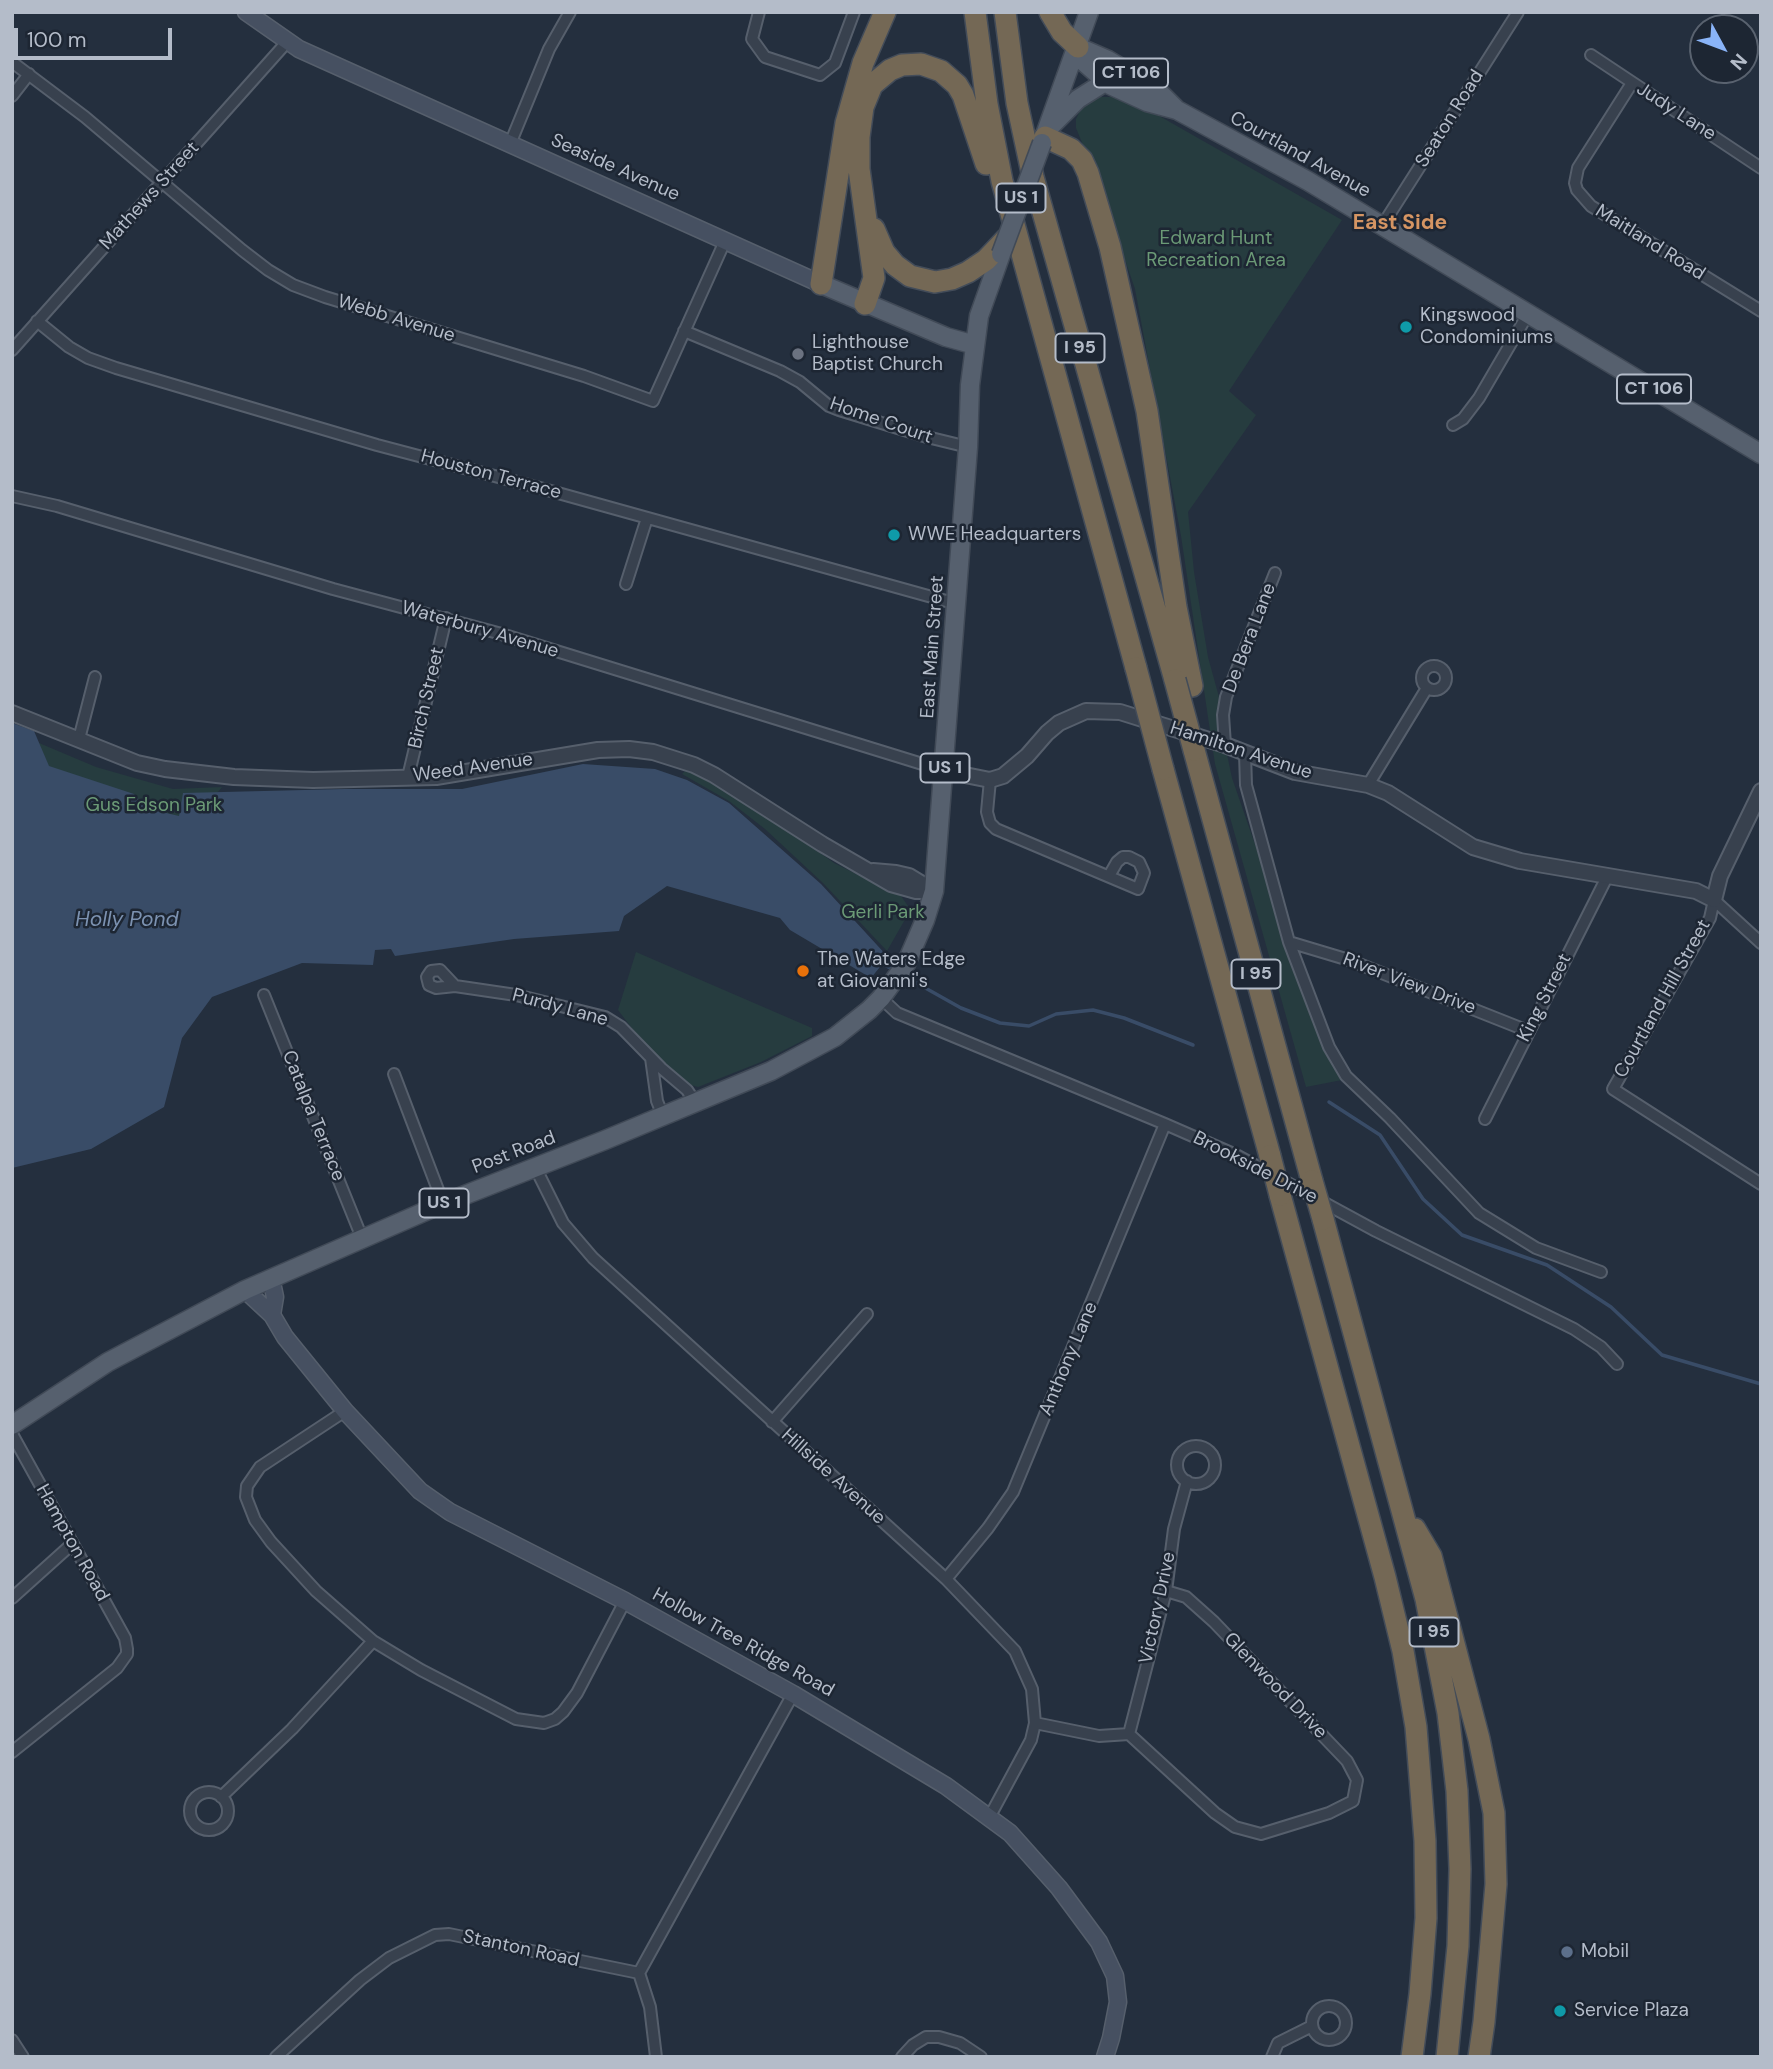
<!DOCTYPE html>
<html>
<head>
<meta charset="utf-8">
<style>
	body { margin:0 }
	#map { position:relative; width:1773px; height:2069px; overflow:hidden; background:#242f3e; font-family:"DM Sans",sans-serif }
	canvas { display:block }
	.frame { position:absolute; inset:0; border:14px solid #b4bcc9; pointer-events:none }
	.north { position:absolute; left:1689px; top:14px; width:70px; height:70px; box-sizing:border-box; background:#1d2633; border:2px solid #59626f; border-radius:50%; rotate:131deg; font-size:19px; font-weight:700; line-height:28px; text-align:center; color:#b4bcc9 }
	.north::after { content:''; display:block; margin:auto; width:24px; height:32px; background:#8ab4f8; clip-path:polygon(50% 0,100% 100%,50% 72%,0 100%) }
	.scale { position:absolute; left:14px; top:28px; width:158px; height:32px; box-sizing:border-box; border:4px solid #b4bcc9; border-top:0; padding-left:9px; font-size:21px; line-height:24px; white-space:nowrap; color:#b4bcc9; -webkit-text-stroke:5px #1d2633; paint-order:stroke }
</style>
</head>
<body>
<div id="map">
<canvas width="1773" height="2069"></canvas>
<div class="frame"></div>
<div class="north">N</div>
<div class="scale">100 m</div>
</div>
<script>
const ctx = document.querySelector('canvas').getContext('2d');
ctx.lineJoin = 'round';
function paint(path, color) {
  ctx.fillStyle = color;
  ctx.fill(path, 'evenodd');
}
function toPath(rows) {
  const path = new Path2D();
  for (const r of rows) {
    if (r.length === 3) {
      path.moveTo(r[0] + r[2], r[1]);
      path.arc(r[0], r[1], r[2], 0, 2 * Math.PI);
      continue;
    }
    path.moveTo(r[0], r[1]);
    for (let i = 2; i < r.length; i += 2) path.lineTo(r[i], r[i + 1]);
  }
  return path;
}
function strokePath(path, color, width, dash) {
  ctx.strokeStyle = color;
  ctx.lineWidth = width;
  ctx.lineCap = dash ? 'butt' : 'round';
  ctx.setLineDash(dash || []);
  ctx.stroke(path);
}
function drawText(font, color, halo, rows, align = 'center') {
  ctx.font = font + ' "DM Sans",sans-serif';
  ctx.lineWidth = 5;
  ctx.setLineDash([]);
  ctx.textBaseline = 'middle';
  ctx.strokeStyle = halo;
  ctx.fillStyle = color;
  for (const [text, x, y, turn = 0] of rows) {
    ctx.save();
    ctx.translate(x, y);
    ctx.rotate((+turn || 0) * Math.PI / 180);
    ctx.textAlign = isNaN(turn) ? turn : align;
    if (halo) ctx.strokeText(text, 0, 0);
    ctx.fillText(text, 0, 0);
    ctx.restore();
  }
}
const green = toPath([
	[1100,97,1119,97,1133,101,1342,220,1229,391,1256,415,1188,512,1194,572,1208,657,1219,697,1221,726,1232,778,1285,931,1297,980,1332,1064,1342,1080,1306,1087,1215,764,1181,536,1135,289,1099,184,1076,128,1076,119,1082,107,1087,102],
	[13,732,96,767,173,789,222,787,198,816,183,827,58,786],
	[687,769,776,821,834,863,901,896,908,906,907,916,887,951,823,883,765,829,729,801,682,774],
	[636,952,812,1028,812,1036,761,1062,698,1087,687,1084,656,1060,618,1010]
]);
const water = toPath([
	[12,723,34,731,49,766,134,794,145,808,179,816,183,793,344,789,462,789,583,764,655,769,687,780,729,803,821,884,888,957,871,978,790,930,780,918,667,886,624,916,619,931,514,939,395,956,391,949,375,950,373,965,302,963,212,997,182,1038,164,1107,91,1149,12,1168]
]);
const stream = toPath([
	[879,962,894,970],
	[904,976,961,1008,1000,1023,1029,1026,1056,1014,1093,1010,1124,1018,1193,1045],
	[1329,1102,1380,1135,1423,1199,1462,1235,1547,1265,1611,1307,1662,1355,1761,1384]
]);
const minor = toPath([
	[759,12,752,39,765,57,820,75,835,63,854,12],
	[1591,55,1761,168],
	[12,62,85,117,242,250,268,270,293,285,325,297,584,376,653,401,725,241],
	[1632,83,1578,168,1575,183,1577,190,1591,206,1761,311],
	[12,96,29,74],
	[510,144,549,49,570,12],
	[1382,226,1518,12],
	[37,321,69,347,88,358,116,368,377,445,540,488,957,604],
	[684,331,780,371,800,382,829,406,839,410,927,437,968,447],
	[12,350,287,42],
	[1453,425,1463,419,1479,398,1528,314],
	[12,496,57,506,333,589,498,633,945,771],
	[626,584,647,518],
	[1434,678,12],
	[79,739,95,677],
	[1225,745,1223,715,1226,697,1275,573],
	[1245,754,1246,785,1289,942,1329,1047,1346,1076,1390,1118,1479,1213,1536,1248,1601,1272],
	[408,777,446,618],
	[990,780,987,812,990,823,996,829,1138,889,1144,873,1139,862,1129,857,1123,857,1117,862,1109,876],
	[1368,785,1427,688],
	[1714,900,1710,918,1613,1089,1761,1184],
	[1714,900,1761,943],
	[1289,942,1349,960,1528,1031],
	[455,986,440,970,431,971,427,977,429,985,436,988,455,986,516,995,605,1017,621,1027,661,1068,687,1090,695,1102],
	[264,995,362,1238],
	[881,998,897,1013,1165,1124,1236,1155,1376,1231,1574,1329,1601,1347,1617,1364],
	[651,1058,657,1101,663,1116],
	[394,1074,443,1203],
	[1485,1119,1607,877],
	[535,1167,563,1223,593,1258,946,1579,1015,1651,1032,1689,1035,1723,1031,1740,990,1816],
	[345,1411,260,1467,247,1486,246,1497,255,1520,271,1542,316,1591,373,1641,421,1670,516,1719,544,1723,555,1719,563,1712,577,1693,625,1601],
	[772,1422,867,1314],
	[12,1434,125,1638,127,1649,127,1654,117,1668,12,1752],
	[1196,1465,19],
	[946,1579,988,1528,1013,1492,1165,1124],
	[12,1598,72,1544],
	[1035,1723,1099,1736,1129,1734,1215,1813,1235,1827,1261,1834,1329,1813,1353,1801,1357,1780,1347,1761,1214,1622,1186,1597,1166,1591],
	[1129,1734,1166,1591,1174,1529,1187,1481],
	[209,1811,19],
	[221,1797,292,1729,373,1641],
	[639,1973,650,2007,656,2057],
	[1329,2023,17],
	[12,2040,23,2057],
	[276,2057,360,1980,389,1958,435,1935,449,1934,639,1973,793,1694],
	[902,2057,913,2045,926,2037,939,2037,960,2043,981,2057],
	[1272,2057,1278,2043,1312,2026]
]);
const tertiary = toPath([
	[12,713,137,763,165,769,234,777,313,780,436,777,598,750,629,749,653,752,694,765,714,775,822,844,891,884,916,891,934,891],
	[945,771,990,780,1003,776,1027,756,1047,733,1059,723,1086,711,1120,712,1225,745,1295,772,1368,785,1388,793,1473,847,1520,861,1696,891,1714,900,1720,876,1761,791],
	[873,871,896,873,909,876,932,890]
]);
const secondary = toPath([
	[246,12,299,49,821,284],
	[271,1278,275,1297,272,1315],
	[245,1290,272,1315,285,1337,345,1411,420,1491,450,1512,625,1601,793,1694,946,1786,1010,1833,1059,1888,1099,1942,1115,1976,1118,2002,1111,2038,1105,2057]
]);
const primary = toPath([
	[1078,47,1085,63,1110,85,1147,102,1177,110,1308,181,1761,454],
	[1078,47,1108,60,1155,88,1175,108],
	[1051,126,1078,99,1105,82],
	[1042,143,1089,12],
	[821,284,946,337,975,345],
	[12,1425,108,1362,245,1290,442,1204,605,1140,771,1071,835,1037,869,1010,881,998,906,964,925,920,934,891,968,447,970,385,979,316,1001,254]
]);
const motorway = toPath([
	[975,12,987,104,1002,181,1136,668],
	[1005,12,1017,103,1033,177,1175,680],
	[1050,12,1062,32,1078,47],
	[1045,137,1071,149,1082,160,1088,173,1110,247,1147,411,1176,607,1192,686],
	[874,229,884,252,895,265,910,276,935,282,952,279,968,272,986,260,1006,239],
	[821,284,846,123,863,63,885,12],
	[865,304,874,278,859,169,859,137,863,107,872,85,890,70,902,65,921,64,941,71,957,85,963,95,986,164],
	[1194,750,1312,1181],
	[1163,769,1270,1156],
	[1280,1195,1385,1577,1403,1651,1416,1727,1425,1841,1426,1918,1420,1994,1412,2057],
	[1323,1219,1426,1599,1448,1713,1457,1791,1460,1869,1458,1946,1447,2057],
	[1415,1529,1431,1556,1479,1739,1494,1813,1496,1884,1484,2022,1479,2057]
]);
const primaryBridge = toPath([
	[1001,254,1042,143]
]);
const motorwayBridge = toPath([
	[1136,668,1163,769],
	[1175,680,1194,750],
	[1270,1156,1280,1195],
	[1312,1181,1323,1219]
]);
const markers = [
	[1406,327,7,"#0f9aa8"],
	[798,354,7,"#6b7280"],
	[894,535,7,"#0f9aa8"],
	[803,971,7,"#e8710a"],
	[1567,1952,7,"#5c6f8a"],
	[1560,2011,7,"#0f9aa8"]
];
const shields = [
	[1131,73,74],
	[1021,198,49],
	[1080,348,49],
	[1654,389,74],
	[945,768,49],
	[1256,974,49],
	[444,1203,49],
	[1434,1632,49]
];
const shieldNames = [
	["CT 106",1131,73],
	["US 1",1021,198],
	["I 95",1080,348],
	["CT 106",1654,389],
	["US 1",945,768],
	["I 95",1256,974],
	["US 1",444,1203],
	["I 95",1434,1632]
];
const streetNames = [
	["Judy Lane",1676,112,33],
	["Seaton Road",1450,119,-58],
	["Courtland Avenue",1300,155,29],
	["Seaside Avenue",615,168,24],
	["Mathews Street",150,196,-48],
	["Maitland Road",1650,243,32],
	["Webb Avenue",396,319,17],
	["Home Court",881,421,19],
	["Houston Terrace",491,475,15],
	["Waterbury Avenue",480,630,16],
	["De Bera Lane",1250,638,-69],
	["East Main Street",933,647,-86],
	["Birch Street",427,698,-77],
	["Hamilton Avenue",1241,751,18],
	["Weed Avenue",473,768,-8],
	["River View Drive",1409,984,21],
	["King Street",1545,998,-63],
	["Courtland Hill Street",1663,999,-61],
	["Purdy Lane",560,1008,15],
	["Catalpa Terrace",313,1116,68],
	["Post Road",514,1153,-21],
	["Brookside Drive",1255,1168,27],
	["Anthony Lane",1069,1359,-67],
	["Hillside Avenue",833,1477,42],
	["Hampton Road",72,1543,61],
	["Victory Drive",1158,1608,-78],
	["Hollow Tree Ridge Road",743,1643,29],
	["Glenwood Drive",1275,1686,46],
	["Stanton Road",521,1949,12]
];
const parkNames = [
	["Edward Hunt",1216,239],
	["Recreation Area",1216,261],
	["Gus Edson Park",154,806],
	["Gerli Park",883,913]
];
const poiNames = [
	["Kingswood",1420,316],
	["Condominiums",1420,338],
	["Lighthouse",812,343],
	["Baptist Church",812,365],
	["WWE Headquarters",908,535],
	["The Waters Edge",817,960],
	["at Giovanni's",817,982],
	["Mobil",1581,1952],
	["Service Plaza",1574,2011]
];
const neighbourhoodNames = [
	["East Side",1400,223]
];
const waterNames = [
	["Holly Pond",127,920]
];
paint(green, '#263c3f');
paint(water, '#394c67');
strokePath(stream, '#394c67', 3.5);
strokePath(minor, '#565f6c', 14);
strokePath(tertiary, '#565f6c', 18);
strokePath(secondary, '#565f6c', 19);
strokePath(primary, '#414a57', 21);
strokePath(motorway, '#434c59', 24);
strokePath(minor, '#38414e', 10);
strokePath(tertiary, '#38414e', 14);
strokePath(secondary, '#465061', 16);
strokePath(primary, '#56606e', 18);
strokePath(motorway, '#746855', 21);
strokePath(primaryBridge, '#414a57', 21, []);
strokePath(motorwayBridge, '#434c59', 24, []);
strokePath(primaryBridge, '#56606e', 18);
strokePath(motorwayBridge, '#746855', 21);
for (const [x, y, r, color] of markers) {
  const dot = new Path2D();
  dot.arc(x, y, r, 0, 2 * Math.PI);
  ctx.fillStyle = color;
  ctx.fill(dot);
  strokePath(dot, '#1d2633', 2.5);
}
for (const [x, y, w] of shields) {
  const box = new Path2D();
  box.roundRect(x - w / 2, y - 14.5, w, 29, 5);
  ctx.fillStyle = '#1d2633';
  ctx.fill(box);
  strokePath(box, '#b4bcc9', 2);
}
drawText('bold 18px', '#b4bcc9', null, shieldNames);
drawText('19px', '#b4bcc9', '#1d2633', streetNames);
drawText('19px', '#6b9a76', '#1d2633', parkNames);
drawText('19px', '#b4bcc9', '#1d2633', poiNames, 'left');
drawText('bold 21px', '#d59563', '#1d2633', neighbourhoodNames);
drawText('italic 21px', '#7c92b1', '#1d2633', waterNames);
</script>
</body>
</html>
